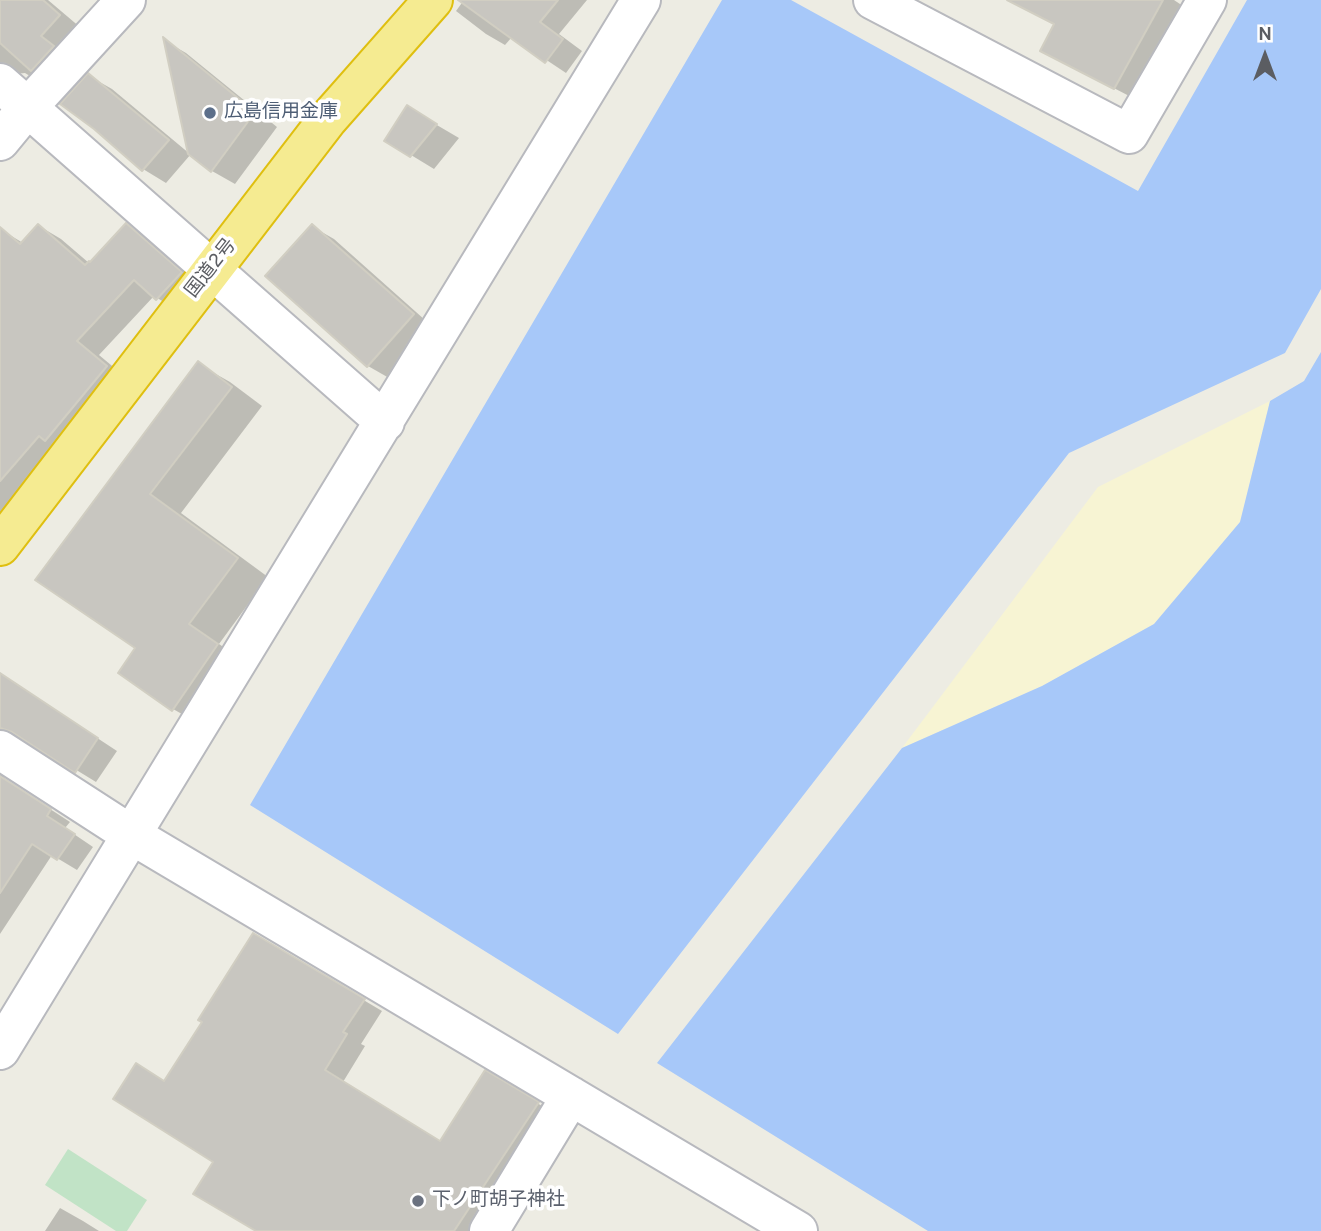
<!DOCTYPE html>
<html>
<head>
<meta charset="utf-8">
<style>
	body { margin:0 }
	#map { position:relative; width:1321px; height:1231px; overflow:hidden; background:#edece3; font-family:Overpass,sans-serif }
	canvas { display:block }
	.north { position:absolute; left:1230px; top:21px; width:70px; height:70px; -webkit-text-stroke:5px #fff; paint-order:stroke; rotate:0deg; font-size:19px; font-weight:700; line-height:28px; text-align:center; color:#5b5d62 }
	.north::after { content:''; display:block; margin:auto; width:24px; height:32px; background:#5b5d62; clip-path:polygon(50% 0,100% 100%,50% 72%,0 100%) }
</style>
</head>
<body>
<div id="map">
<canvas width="1321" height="1231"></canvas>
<div class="north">N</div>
</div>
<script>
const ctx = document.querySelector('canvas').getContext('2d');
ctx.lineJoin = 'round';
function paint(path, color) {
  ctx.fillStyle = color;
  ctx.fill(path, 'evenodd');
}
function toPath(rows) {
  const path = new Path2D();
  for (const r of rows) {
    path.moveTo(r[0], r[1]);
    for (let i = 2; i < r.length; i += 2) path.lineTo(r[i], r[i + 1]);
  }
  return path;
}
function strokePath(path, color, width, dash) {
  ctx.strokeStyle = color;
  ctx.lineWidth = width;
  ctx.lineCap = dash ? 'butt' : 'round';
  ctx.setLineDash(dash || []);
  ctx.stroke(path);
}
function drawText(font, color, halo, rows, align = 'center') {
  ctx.font = font + ' Overpass,"Noto Sans JP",sans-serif';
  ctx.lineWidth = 7;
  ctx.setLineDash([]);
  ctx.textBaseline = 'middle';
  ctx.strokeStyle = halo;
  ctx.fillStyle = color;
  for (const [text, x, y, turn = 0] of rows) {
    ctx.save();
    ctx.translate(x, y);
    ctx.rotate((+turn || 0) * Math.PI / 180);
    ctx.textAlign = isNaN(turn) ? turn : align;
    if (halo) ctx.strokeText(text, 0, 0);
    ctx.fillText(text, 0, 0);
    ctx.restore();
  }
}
const green = toPath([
	[68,1149,147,1200,127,1231,116,1231,45,1185]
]);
const sand = toPath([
	[1270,401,1240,522,1154,624,1042,686,902,748,1098,487]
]);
const water = toPath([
	[722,0,791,0,1138,191,1247,0,1321,0,1321,289,1285,353,1069,453,618,1034,250,805],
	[1321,352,1321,1231,928,1231,657,1063,902,748,1042,686,1154,624,1240,522,1270,401,1304,381]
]);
const shadow = toPath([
	[0,0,48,0,81,28,49,88,25,73,15,74,7,113,0,121],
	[464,0,587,0,559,34,582,51,566,73,512,37,505,45,486,34,456,11],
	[1015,0,1174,0,1183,6,1133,98,1060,60,1056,24],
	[165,41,186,53,277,127,235,184,212,171,191,154,166,183,143,169,63,104,89,76,112,89,190,154],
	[430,121,459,138,434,169,411,155],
	[39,226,61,239,89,263,127,226,150,239,204,287,180,312,154,296,99,355,129,380,0,527,0,229,23,243],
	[313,227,334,239,434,328,389,378,368,366,268,276],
	[198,364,230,382,262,406,181,513,268,577,219,644,248,664,205,727,173,709,138,648,37,580],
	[0,674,117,751,96,782,29,741,21,738,11,741,0,752],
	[0,773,7,781,70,822,65,828,93,847,77,870,52,855,0,934],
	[254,935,382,1011,361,1044,365,1046,343,1082,441,1143,485,1073,556,1114,487,1231,258,1231,165,1083],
	[60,1208,83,1221,99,1231,45,1231]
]);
const building = toPath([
	[0,0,43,0,60,15,41,36,54,46,31,71,0,43,0,0],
	[458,0,558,0,540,22,563,39,545,63,458,0],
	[1007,0,1163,0,1114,89,1040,51,1054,24,1007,0],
	[163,37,255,112,211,172,188,154,163,37],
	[88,73,169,140,142,171,94,129,60,104,88,73],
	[407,105,437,124,410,157,384,141,407,105],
	[126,223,182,272,156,300,134,280,77,341,107,366,45,441,39,436,0,481,0,227,20,244,38,224,85,265,89,261,90,262,126,223],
	[312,224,414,314,367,367,265,276,312,224],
	[198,361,232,387,150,494,238,558,189,624,218,644,172,711,118,673,135,648,35,580,198,361],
	[0,673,98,738,75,773,12,732,0,728,0,673],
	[0,776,51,809,47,816,75,834,57,860,32,844,0,893,0,776],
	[253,933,365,999,343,1032,347,1034,325,1070,440,1141,485,1070,539,1102,454,1231,256,1231,193,1194,213,1162,113,1099,136,1063,164,1081,202,1022,198,1020,253,933]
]);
const minor = toPath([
	[873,0,1129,134,1207,0],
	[0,83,385,422],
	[0,141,28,107,126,0],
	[0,750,130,834,798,1231],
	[0,1050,641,0],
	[489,1231,571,1096]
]);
const highway = toPath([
	[0,546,328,119,433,0]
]);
const markers = [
	[210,113,7,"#5c6f8a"],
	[418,1201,7,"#6b7280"]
];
const serviceNames = [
	["広島信用金庫",224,113]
];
const streetNames = [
	["国道2号",212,269,-52]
];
const worshipNames = [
	["下ノ町胡子神社",432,1201]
];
paint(green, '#c1e3c6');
paint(sand, '#f7f4d3');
paint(water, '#a7c8f9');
paint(shadow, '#0003');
paint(building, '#c8c6c0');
strokePath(building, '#d1cec2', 2);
strokePath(minor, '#b8b9be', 42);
strokePath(highway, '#dfbf10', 42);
strokePath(minor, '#fff', 38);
strokePath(highway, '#f5eb91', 38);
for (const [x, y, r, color] of markers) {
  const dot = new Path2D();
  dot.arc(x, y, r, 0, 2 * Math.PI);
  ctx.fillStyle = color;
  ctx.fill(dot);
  strokePath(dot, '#fff', 2.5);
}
drawText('19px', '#4e5e75', '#fff', serviceNames, 'left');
drawText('19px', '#5b5d62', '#fff', streetNames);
drawText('19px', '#5b616d', '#fff', worshipNames, 'left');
</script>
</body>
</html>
